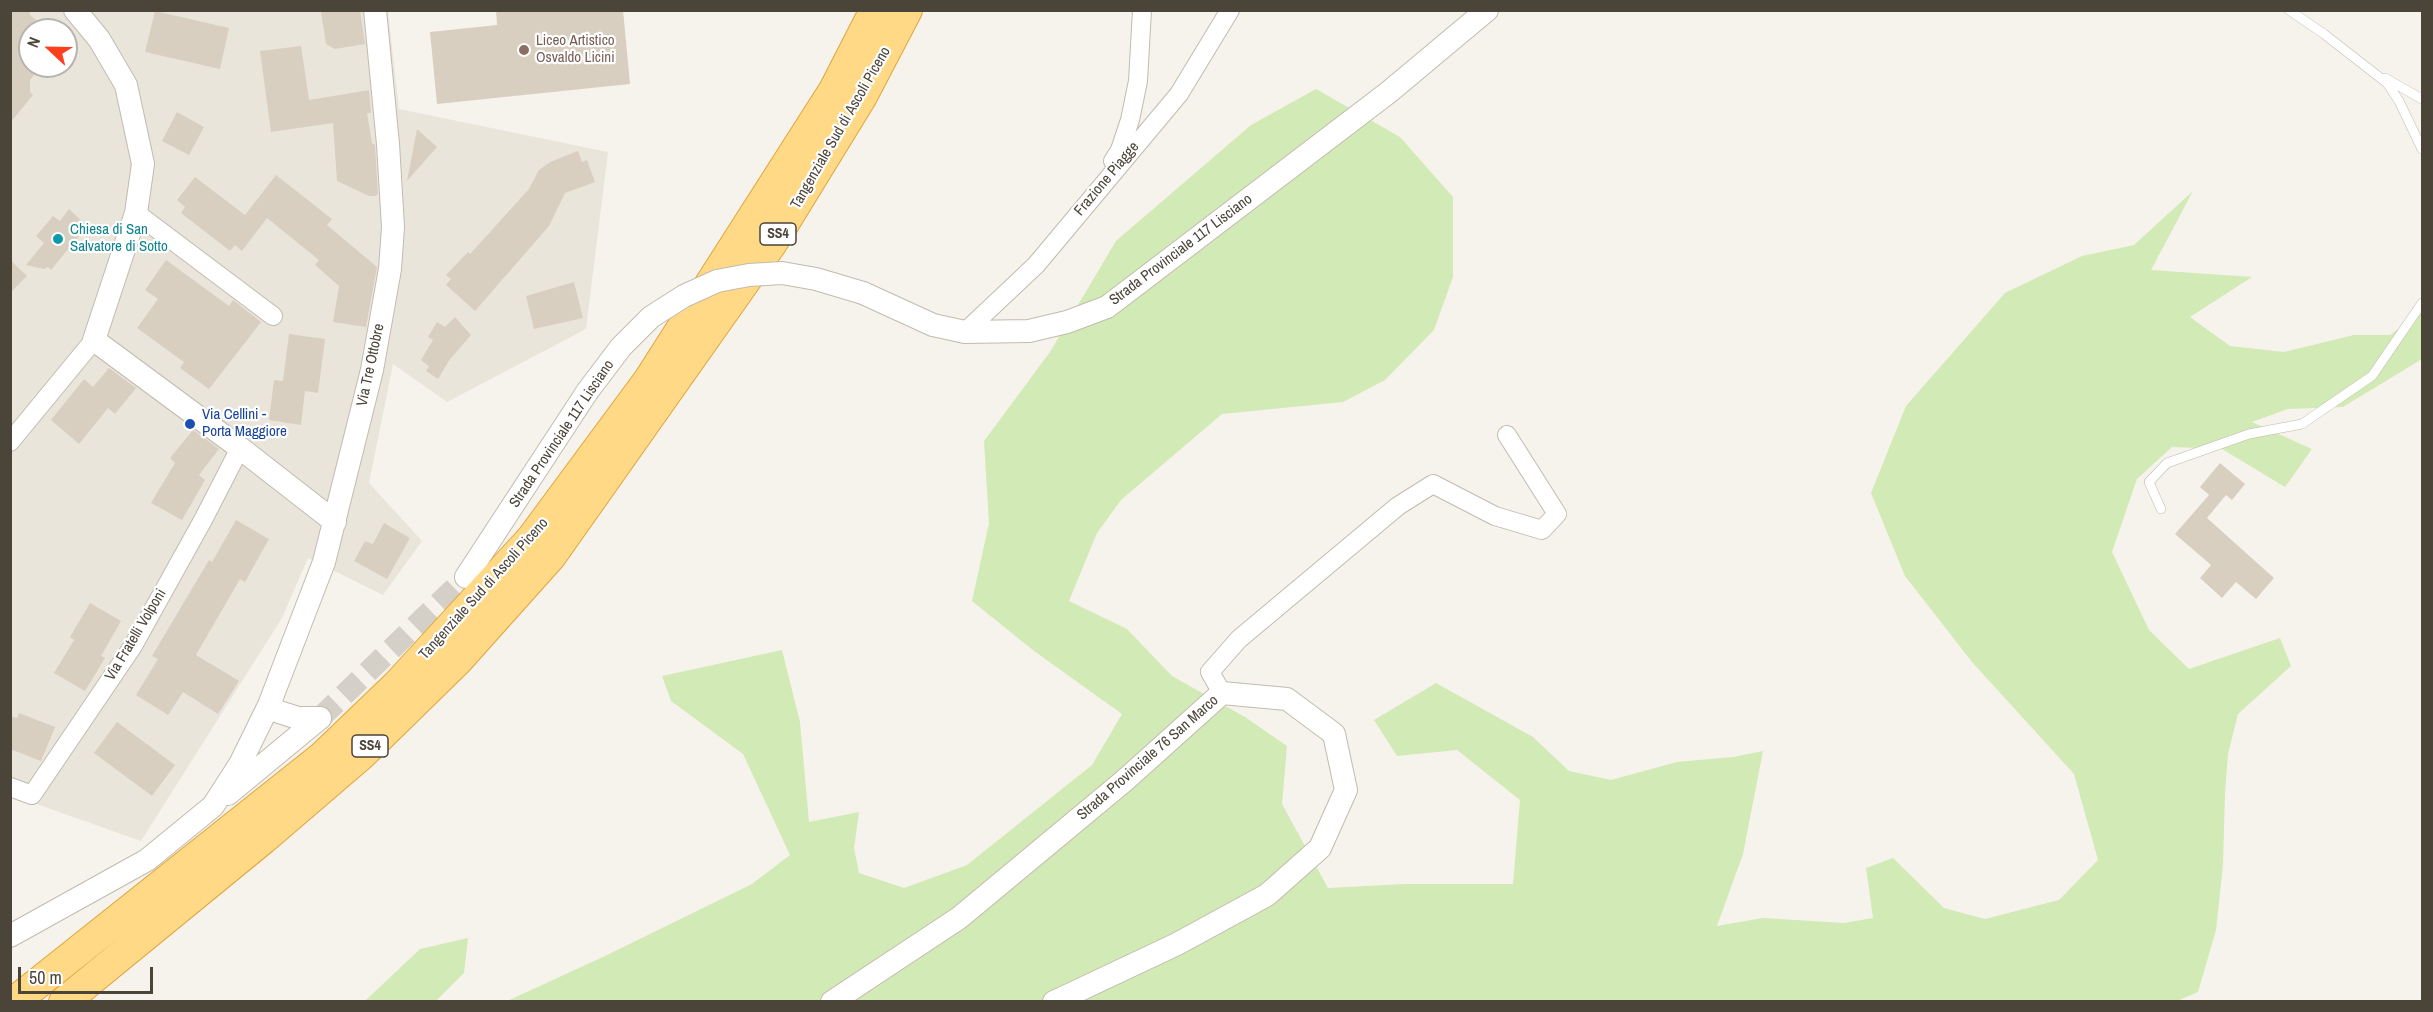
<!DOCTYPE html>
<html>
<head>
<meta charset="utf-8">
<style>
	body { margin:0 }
	#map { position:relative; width:2433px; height:1012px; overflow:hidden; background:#f6f3ec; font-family:"Archivo Narrow",sans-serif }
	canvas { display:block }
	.frame { position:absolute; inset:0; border:12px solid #4b4439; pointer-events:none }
	.north { position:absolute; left:18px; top:18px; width:60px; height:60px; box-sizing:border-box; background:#fff; border:2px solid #b7b4b0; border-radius:50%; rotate:292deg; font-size:16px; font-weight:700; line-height:24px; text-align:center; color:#4b4439 }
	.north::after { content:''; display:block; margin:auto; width:21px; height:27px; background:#fc3f1d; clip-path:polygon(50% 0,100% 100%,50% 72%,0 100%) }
	.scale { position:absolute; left:18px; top:967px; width:135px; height:27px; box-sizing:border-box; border:3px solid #4b4439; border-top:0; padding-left:8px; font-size:18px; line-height:21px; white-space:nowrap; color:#4b4439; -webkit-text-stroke:4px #fff; paint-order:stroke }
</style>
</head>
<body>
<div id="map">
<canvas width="2433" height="1012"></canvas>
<div class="frame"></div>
<div class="north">N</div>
<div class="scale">50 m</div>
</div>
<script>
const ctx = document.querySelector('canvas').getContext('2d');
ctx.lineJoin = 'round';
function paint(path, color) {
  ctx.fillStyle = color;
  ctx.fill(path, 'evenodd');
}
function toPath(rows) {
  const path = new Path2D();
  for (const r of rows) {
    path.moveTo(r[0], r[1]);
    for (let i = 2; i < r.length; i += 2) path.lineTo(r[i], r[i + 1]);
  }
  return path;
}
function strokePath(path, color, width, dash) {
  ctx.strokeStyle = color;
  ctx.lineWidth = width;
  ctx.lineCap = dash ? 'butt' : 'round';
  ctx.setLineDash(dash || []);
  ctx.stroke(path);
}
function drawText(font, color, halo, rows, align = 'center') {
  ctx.font = font + ' "Archivo Narrow",sans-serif';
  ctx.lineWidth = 4.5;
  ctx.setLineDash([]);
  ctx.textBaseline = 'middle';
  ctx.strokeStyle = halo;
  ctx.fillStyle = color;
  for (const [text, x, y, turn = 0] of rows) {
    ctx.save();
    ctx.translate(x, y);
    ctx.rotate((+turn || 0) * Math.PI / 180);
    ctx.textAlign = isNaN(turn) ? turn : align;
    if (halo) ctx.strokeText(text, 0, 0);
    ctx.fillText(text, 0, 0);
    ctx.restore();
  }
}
const residential = toPath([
	[11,11,388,11,399,109,608,152,586,329,447,402,393,364,369,483,422,541,383,595,308,558,282,618,141,841,11,795],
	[30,30,66,30,66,66,30,66]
]);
const green = toPath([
	[1316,89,1400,137,1453,197,1453,277,1434,330,1385,380,1343,402,1222,414,1121,500,1097,533,1069,601,1127,629,1172,676,1245,717,1287,746,1282,804,1328,888,1406,884,1513,884,1520,800,1457,750,1397,756,1374,720,1436,683,1533,737,1569,771,1611,780,1677,762,1733,757,1763,751,1743,854,1717,926,1763,918,1844,923,1873,918,1866,868,1893,858,1944,908,1985,919,2059,900,2098,860,2074,774,1972,662,1905,576,1871,493,1906,406,2005,293,2082,256,2134,245,2193,191,2151,270,2252,277,2190,317,2230,346,2284,352,2354,335,2390,335,2418,314,2422,313,2422,359,2343,407,2288,409,2252,422,2312,449,2285,487,2222,449,2172,447,2137,479,2112,552,2149,630,2189,669,2280,638,2291,666,2238,714,2228,754,2225,792,2223,865,2216,930,2198,992,2177,1001,505,1002,605,956,752,884,790,855,743,754,671,701,662,676,782,650,800,722,809,822,859,812,854,848,859,873,904,888,967,865,1092,765,1122,714,1034,651,972,601,989,523,984,441,1050,352,1116,241,1251,125],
	[468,938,464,973,436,1001,365,1001,420,949]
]);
const building = toPath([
	[10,10,30,10,30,15,48,30,30,30,30,66,41,66,30,80,30,92,33,95,10,123],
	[329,10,360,10,365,44,335,49,326,44,321,12],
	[496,10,623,10,630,84,437,104,430,32,497,25],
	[155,11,229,28,220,69,145,52],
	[301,46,309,100,369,90,371,113,367,113,372,143,375,145,378,194,375,196,369,196,337,181,333,123,271,132,260,51],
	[177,112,204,127,189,155,162,141],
	[417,129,437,147,407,181],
	[578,151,582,162,587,160,595,182,565,193,549,226,475,311,446,285,451,279,446,275,468,252,470,254,529,189,539,170,550,162],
	[276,175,332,219,327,225,377,267,366,327,333,322,339,286,315,265,319,260,267,218,242,251,235,245,230,251,181,213,185,207,177,200,195,177,245,215],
	[69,209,87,226,51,270,48,267,44,269,26,265,44,243,36,236,53,216,60,221],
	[10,260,27,276,10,293],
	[166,260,229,306,233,300,261,322,209,389,180,368,184,362,137,328,158,299,145,290],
	[574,282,583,318,534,329,526,296],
	[455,317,471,335,450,359,438,379,426,371,429,366,421,360,433,340,428,337,437,322,445,327],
	[289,334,325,339,318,393,305,391,301,425,269,420,274,380,283,381],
	[109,368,136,388,115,414,108,408,79,444,51,420,84,379,93,387],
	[193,430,219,449,199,475,205,480,182,520,151,503,175,463,170,458],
	[2220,463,2245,484,2232,500,2226,495,2207,518,2274,578,2256,599,2236,582,2222,598,2200,578,2211,565,2175,534,2209,495,2200,487],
	[236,520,269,539,245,582,240,579,196,655,239,681,218,714,183,692,168,715,136,695,158,659,152,656,209,560,212,562],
	[384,523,410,538,387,579,354,561,365,541,373,544],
	[90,603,121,621,101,656,105,658,85,691,54,673,74,640,70,637],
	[19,713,55,727,41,761,10,749,10,716,17,718],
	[117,722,175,765,152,796,94,753]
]);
const tertiaryTunnel = toPath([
	[320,718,466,577]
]);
const service = toPath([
	[2289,10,2324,34,2387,83,2399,101,2422,149],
	[2385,78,2422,99],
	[2161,509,2149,482,2167,463,2249,434,2302,424,2372,376,2422,303]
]);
const minor = toPath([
	[1113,161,1120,150,1130,120,1138,81,1142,10],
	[136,213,273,316],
	[965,332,1036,265,1179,94,1230,10],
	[10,442,94,340],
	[1222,693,1210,672,1239,639,1398,506,1433,484,1495,516,1542,530,1557,514,1507,435],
	[10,787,32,795,133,646,203,520,240,448]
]);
const tertiary = toPath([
	[75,10,99,39,126,85,143,164,136,213,94,340,240,448,335,522],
	[863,293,933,325,965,332,1029,331,1067,322,1107,307,1389,92,1487,10],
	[466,577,587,392],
	[269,705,279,712,298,718,320,718],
	[228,794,320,718],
	[10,936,147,860,213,806,240,764,269,705,324,562,372,370,390,269,393,227,388,144,375,10],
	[832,1002,959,918,1124,781,1222,693,1287,699,1334,734,1346,790,1320,848,1267,895,1177,944,1054,1002]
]);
const trunk = toPath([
	[14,1002,322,757,398,684,532,538,648,381,834,90,875,10],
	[64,1002,263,839,362,754,458,660,551,556,772,243,861,98,907,10]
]);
const tertiaryBridge = toPath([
	[587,392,621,347,651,317,684,296,717,281,749,275,782,273,816,279,863,293]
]);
const markers = [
	[524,50,6,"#8d6e63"],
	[58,239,6,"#0f9aa8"],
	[190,424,6,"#1a4fb4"]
];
const shields = [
	[778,234,36],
	[370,746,36]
];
const shieldNames = [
	["SS4",778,234],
	["SS4",370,746]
];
const educationNames = [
	["Liceo Artistico",536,41],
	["Osvaldo Licini",536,58]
];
const streetNames = [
	["Tangenziale Sud di Ascoli Piceno",841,128,-60],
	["Frazione Piagge",1107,179,-50],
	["Strada Provinciale 117 Lisciano",1181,250,-37],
	["Via Tre Ottobre",371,365,-78],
	["Strada Provinciale 117 Lisciano",562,434,-56],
	["Tangenziale Sud di Ascoli Piceno",484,589,-48],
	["Via Fratelli Volponi",136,635,-59],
	["Strada Provinciale 76 San Marco",1148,758,-41]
];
const cultureNames = [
	["Chiesa di San",70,230],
	["Salvatore di Sotto",70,247]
];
const transitNames = [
	["Via Cellini -",202,415],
	["Porta Maggiore",202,432]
];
paint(residential, '#eae5da');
paint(green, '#d2eab5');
paint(building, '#d8cfc1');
strokePath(tertiaryTunnel, '#d4d0c8', 22, [22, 11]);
strokePath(service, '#c2bbae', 10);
strokePath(minor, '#c2bbae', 20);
strokePath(tertiary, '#c2bbae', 24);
strokePath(trunk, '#e0a43c', 32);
strokePath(service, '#fff', 9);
strokePath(minor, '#fff', 18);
strokePath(tertiary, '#fff', 22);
strokePath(trunk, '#ffd985', 30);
strokePath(tertiaryBridge, '#c2bbae', 24, []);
strokePath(tertiaryBridge, '#fff', 22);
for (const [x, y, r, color] of markers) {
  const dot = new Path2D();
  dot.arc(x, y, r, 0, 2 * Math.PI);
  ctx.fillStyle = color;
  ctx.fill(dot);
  strokePath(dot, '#fff', 2);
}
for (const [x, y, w] of shields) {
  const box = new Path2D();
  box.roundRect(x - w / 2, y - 11, w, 22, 4.5);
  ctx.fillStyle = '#fff';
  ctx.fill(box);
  strokePath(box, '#4b4439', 1.5);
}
drawText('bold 14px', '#4b4439', null, shieldNames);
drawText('15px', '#785e54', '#fff', educationNames, 'left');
drawText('15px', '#4b4439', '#fff', streetNames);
drawText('15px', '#0d838f', '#fff', cultureNames, 'left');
drawText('15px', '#164399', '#fff', transitNames, 'left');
</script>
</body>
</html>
